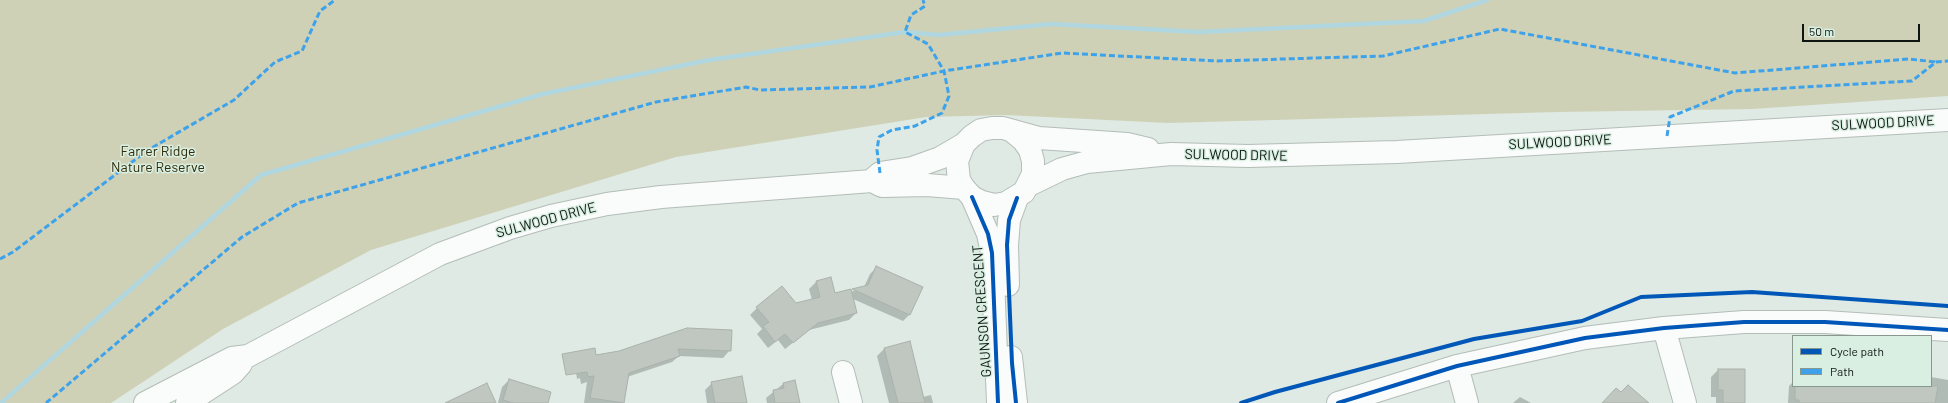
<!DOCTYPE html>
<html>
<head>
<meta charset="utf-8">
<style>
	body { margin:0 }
	#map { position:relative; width:1948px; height:403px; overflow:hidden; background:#deeae3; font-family:Barlow,sans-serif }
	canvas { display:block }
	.legend { position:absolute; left:1792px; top:335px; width:140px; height:52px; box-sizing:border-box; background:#d9efe2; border:1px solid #88988e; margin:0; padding:5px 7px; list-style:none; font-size:12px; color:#0e1511 }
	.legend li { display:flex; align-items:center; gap:8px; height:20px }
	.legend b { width:20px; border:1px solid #88988e }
	.scale { position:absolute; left:1802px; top:24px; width:118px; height:18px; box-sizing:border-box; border:2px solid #0e1511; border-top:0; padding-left:5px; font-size:12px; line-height:14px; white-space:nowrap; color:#0e1511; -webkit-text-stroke:3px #d9efe2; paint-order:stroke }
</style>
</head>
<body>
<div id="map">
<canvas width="1948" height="403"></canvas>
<ul class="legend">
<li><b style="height:5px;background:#0057b8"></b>Cycle path</li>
<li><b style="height:5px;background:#3da2ea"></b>Path</li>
</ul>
<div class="scale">50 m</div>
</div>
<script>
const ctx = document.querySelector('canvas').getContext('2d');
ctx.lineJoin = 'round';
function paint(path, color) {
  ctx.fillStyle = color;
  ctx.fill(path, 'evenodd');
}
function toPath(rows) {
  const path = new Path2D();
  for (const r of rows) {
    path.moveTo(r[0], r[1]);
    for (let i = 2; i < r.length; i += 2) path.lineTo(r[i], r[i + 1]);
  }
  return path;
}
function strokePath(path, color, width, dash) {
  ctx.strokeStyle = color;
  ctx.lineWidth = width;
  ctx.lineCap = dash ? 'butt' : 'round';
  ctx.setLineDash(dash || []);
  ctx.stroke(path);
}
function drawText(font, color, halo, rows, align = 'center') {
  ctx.font = font + ' Barlow,sans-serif';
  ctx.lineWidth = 3;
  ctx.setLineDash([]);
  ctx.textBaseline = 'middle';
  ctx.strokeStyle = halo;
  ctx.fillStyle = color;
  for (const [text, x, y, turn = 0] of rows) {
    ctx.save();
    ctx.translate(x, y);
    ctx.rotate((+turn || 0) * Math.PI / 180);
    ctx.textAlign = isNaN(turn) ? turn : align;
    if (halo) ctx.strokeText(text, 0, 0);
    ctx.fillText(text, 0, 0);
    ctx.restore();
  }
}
const green = toPath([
	[0,0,1948,0,1948,96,1752,109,1558,112,1168,123,1006,115,926,117,676,157,371,250,223,329,111,403,0,403]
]);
const shadow = toPath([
	[877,267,910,314,903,321,853,299,856,313,849,320,809,330,785,349,778,340,768,348,757,334,762,329,750,315,757,308,796,304,812,300,809,289,816,282,834,294,851,292,864,287,870,274],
	[688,329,730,350,723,358,679,356,672,362,627,377,623,403,584,403,587,382,581,384,580,378,577,379,574,358,619,352],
	[884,349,923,397,931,395,933,403,889,403,877,356],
	[1718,370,1744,370,1744,403,1716,403,1716,397,1711,397,1711,377],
	[1931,377,1948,380,1948,403,1788,403,1789,386,1793,382,1793,386,1931,386],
	[509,380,547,403,498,403,502,387],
	[712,383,745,403,707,403,705,390],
	[783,384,799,403,767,403,766,398],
	[1520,397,1531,403,1513,403]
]);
const stream = toPath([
	[1,403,261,175,543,94,709,60,905,32,939,35,1051,24,1199,32,1424,21,1487,0]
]);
const building = toPath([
	[876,266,923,287,910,315,852,289,868,285,876,266],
	[831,277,835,293,851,289,857,313,818,323,793,343,785,334,775,342,763,326,769,322,756,307,782,286,796,303,820,297,816,281,831,277],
	[687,328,732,330,731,351,678,349,680,356,629,373,624,403,590,398,594,376,588,377,587,372,566,375,562,354,595,348,596,355,619,351,687,328],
	[910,341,925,403,898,403,884,348,910,341],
	[1718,369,1745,369,1745,403,1723,403,1723,390,1718,390,1718,369],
	[742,376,747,403,715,403,711,382,742,376],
	[509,379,551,392,548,403,513,403,503,400,509,379],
	[795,380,800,403,775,403,773,390,784,388,783,383,795,380],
	[487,383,496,403,445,403,487,383],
	[1628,385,1649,403,1602,403,1616,388,1621,392,1628,385],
	[1795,386,1938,386,1935,403,1799,403,1799,400,1795,400,1795,386]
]);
const minor = toPath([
	[972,197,988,234,992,253,998,403],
	[1008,285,1007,245,1009,220,1017,198],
	[1664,328,1685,403],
	[1011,357,1016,403],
	[1457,366,1467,403],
	[843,372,851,403],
	[1338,403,1457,366,1585,338,1664,328,1744,322,1825,322,1948,330]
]);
const major = toPath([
	[964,144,957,161,959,180,964,188,972,197,982,202,994,205,1006,203,1024,192,1033,174,1033,161,1030,150,1023,140,1013,132],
	[872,180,880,173,912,168,940,158,964,144,972,136,981,130,992,128,1003,128,1039,138,1127,144,1148,149],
	[1029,185,1062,169,1087,162,1171,154,1248,156,1397,152,1948,120],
	[145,403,232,358,248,356,440,254,510,228,551,216,607,204,661,197,872,181,882,186,927,185,964,188],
	[187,403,233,373,241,364]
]);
const quiet = toPath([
	[1667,136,1670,117,1734,91,1912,81,1936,62,1948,61],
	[880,173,877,150,879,137,892,130,915,126,942,113,949,96,944,71,928,44,905,32,911,15,925,6,923,0],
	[0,259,13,252,148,150,234,100,275,62,302,51,320,11,335,0],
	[46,403,242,237,298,203,656,102,746,87,760,90,870,87,944,71,1062,53,1217,61,1383,56,1500,29,1735,73,1909,59,1936,62]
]);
const cycleway = toPath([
	[972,197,988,234,992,253,998,403],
	[1016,403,1012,363,1007,245,1009,220,1017,198],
	[1241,403,1275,392,1474,339,1582,321,1641,297,1752,292,1948,306],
	[1338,403,1457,366,1585,338,1664,328,1744,322,1825,322,1948,330]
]);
const streetNames = [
	["SULWOOD DRIVE",1883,123,-3],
	["SULWOOD DRIVE",1560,142,-3],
	["SULWOOD DRIVE",1236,155,1],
	["SULWOOD DRIVE",546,220,-15],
	["GAUNSON CRESCENT",982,311,-94]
];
const parkNames = [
	["Farrer Ridge",158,151],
	["Nature Reserve",158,167]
];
paint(green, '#cfd1b7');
paint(shadow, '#0003');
strokePath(stream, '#b0d7e0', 4.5);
paint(building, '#c0c7c0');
strokePath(building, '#aab1ab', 1);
strokePath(minor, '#b4bdb8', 24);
strokePath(major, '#b4bdb8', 24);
strokePath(minor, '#fafcfb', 22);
strokePath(major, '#fafcfb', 22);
strokePath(quiet, '#3da2ea', 3, [6, 3]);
strokePath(cycleway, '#0057b8', 4);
drawText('14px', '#0e1511', '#d9efe2', streetNames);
drawText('14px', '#322c09', '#d9efe2', parkNames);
</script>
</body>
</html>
